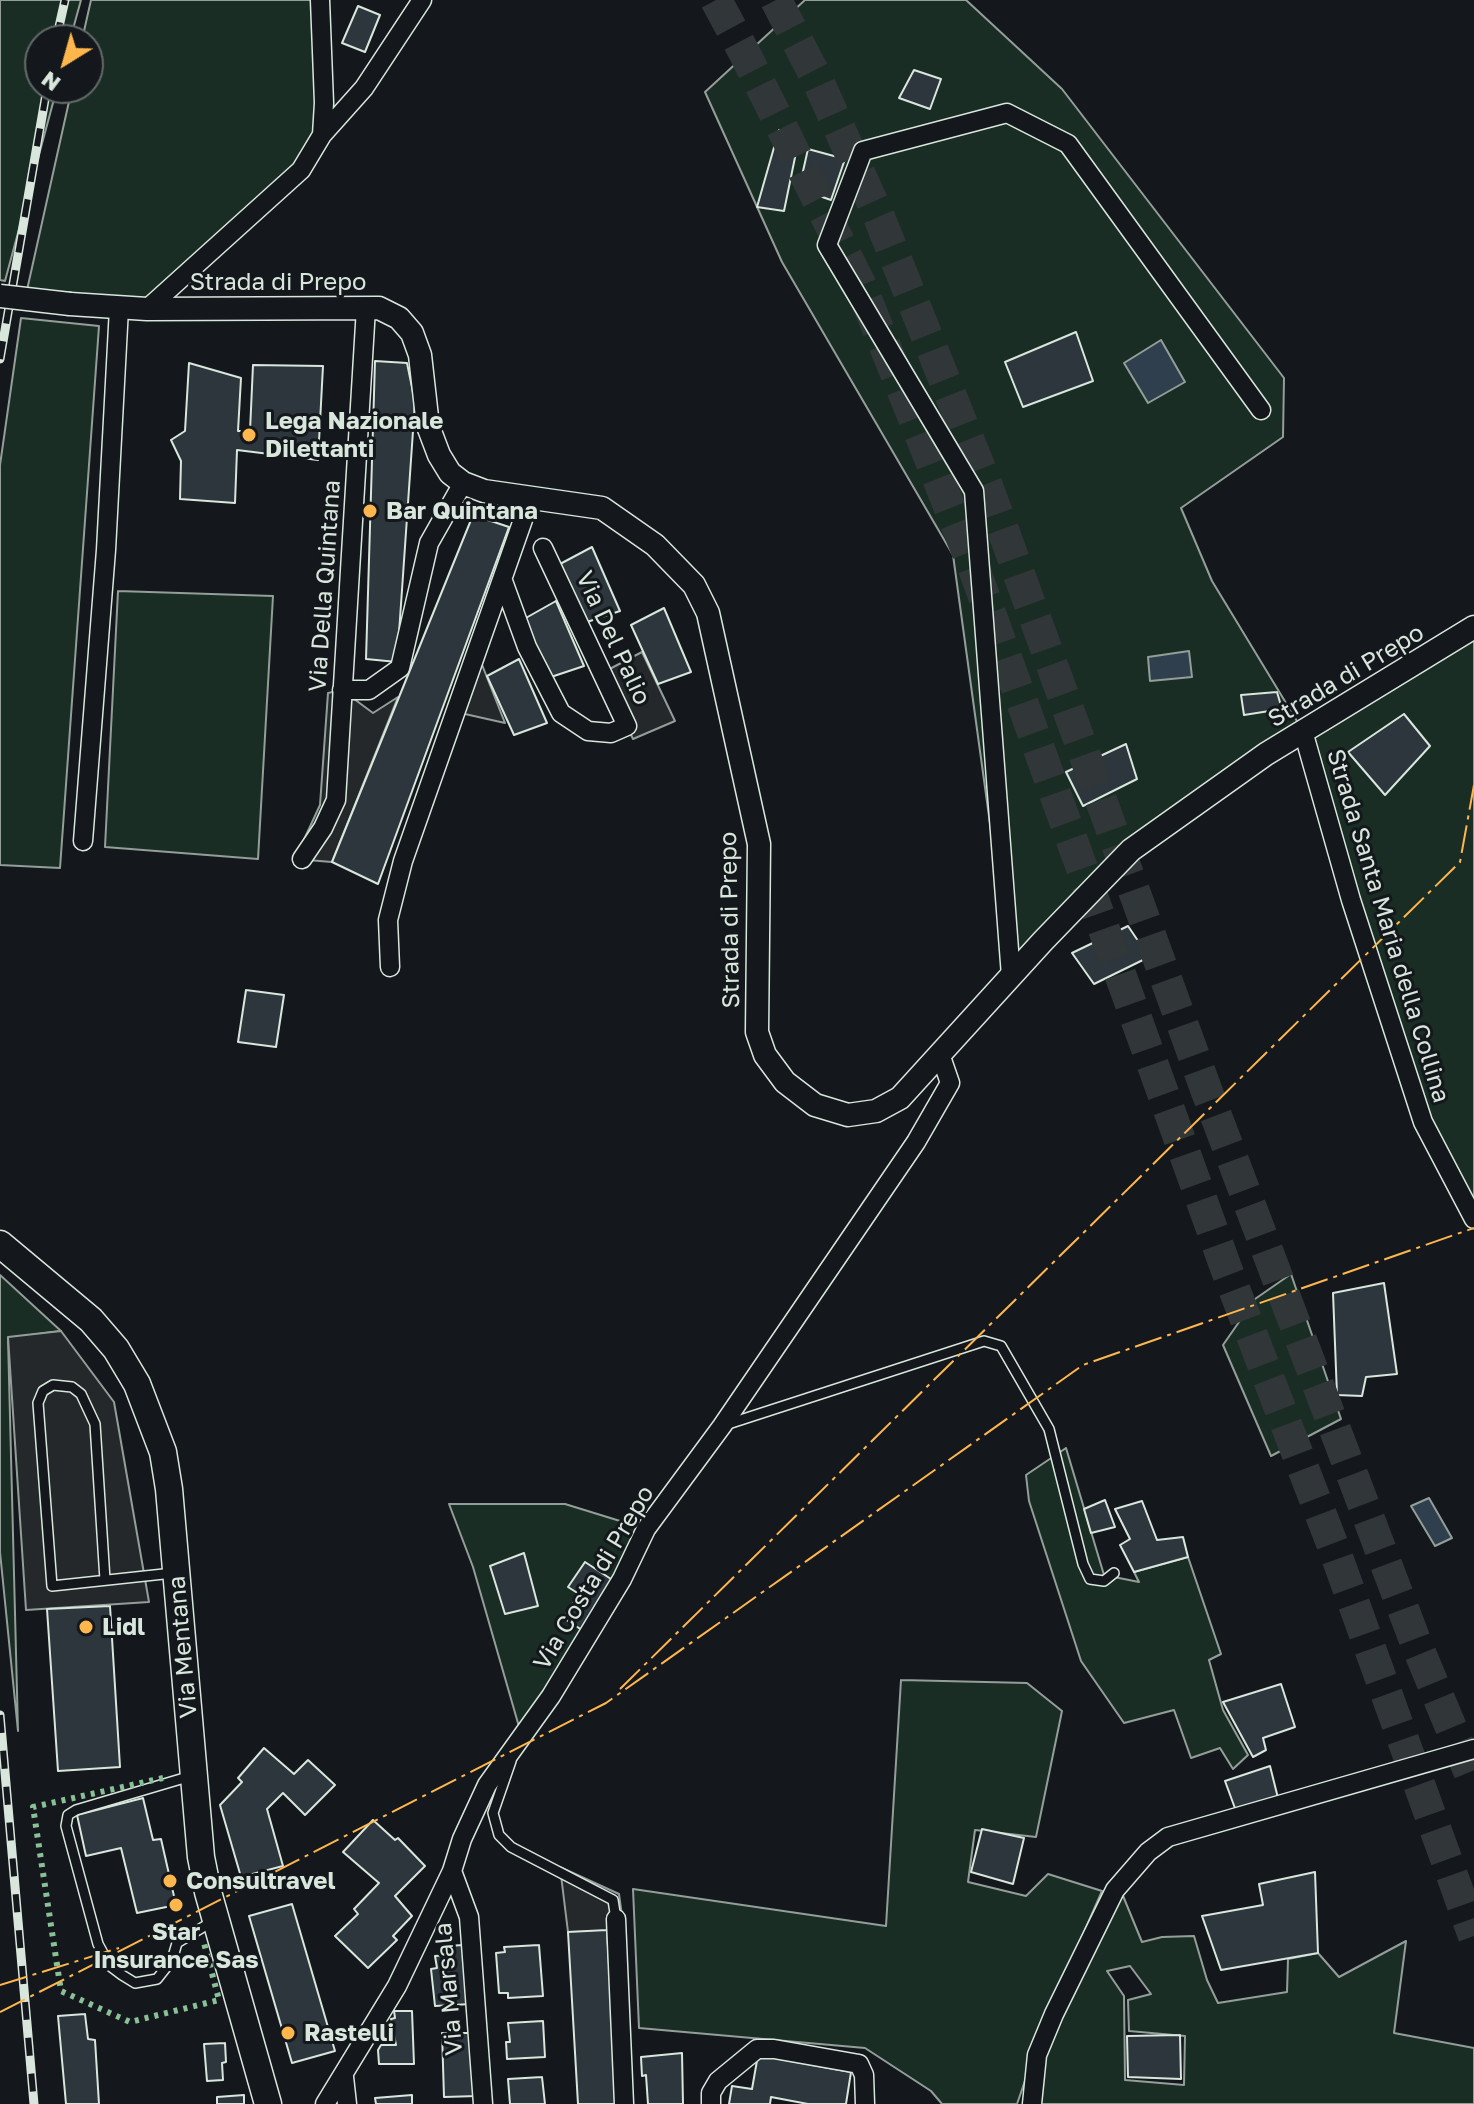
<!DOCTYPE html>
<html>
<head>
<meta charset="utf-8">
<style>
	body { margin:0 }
	#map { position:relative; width:1474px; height:2104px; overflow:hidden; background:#14181c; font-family:"Golos Text",sans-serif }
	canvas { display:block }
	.north { position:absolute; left:24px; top:24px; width:80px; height:80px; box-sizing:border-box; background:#14181c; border:2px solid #626a69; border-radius:50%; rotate:217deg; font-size:22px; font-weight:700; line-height:32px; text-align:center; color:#d8e6dc }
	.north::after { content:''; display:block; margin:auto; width:28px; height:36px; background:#ffb74d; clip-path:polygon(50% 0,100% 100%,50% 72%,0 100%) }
</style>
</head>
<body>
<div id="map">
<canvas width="1474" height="2104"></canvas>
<div class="north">N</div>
</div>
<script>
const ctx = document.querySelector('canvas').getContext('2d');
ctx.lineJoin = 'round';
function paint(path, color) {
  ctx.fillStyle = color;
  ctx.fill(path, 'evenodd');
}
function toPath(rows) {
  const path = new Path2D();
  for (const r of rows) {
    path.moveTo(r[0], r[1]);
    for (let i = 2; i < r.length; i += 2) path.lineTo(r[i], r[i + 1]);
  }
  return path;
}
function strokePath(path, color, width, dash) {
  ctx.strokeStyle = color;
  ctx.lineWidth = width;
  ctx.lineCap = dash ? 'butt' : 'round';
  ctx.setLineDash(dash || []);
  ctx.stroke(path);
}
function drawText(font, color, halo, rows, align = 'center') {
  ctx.font = font + ' "Golos Text",sans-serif';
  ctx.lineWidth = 6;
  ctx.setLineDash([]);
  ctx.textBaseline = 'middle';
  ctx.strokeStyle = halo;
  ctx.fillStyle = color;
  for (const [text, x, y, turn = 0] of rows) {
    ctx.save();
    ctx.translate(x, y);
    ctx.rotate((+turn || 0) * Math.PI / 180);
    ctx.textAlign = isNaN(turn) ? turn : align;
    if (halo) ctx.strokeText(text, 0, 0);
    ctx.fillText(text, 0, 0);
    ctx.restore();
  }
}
const green = toPath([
	[0,0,81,0,70,40,40,40,40,88,57,88,5,281,0,280,0,0],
	[91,0,320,0,324,103,301,170,147,309,25,299,72,88,88,88,88,40,82,40,91,0],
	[805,0,966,0,1062,89,1284,378,1283,437,1181,508,1212,581,1303,731,1474,627,1474,1219,1423,1122,1303,731,1131,850,1011,976,953,555,782,262,705,92,805,0],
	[21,318,99,326,60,868,0,865,0,465,21,318],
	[118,591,273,596,258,859,105,847,118,591],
	[1291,1274,1341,1419,1271,1456,1223,1345,1255,1299,1291,1274],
	[0,1275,61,1331,8,1338,18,1731,0,1552,0,1275],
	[1066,1448,1104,1575,1139,1582,1134,1572,1188,1557,1221,1654,1209,1660,1223,1710,1248,1755,1233,1769,1220,1748,1191,1758,1174,1710,1124,1723,1081,1661,1029,1501,1026,1475,1066,1448],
	[449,1504,565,1504,646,1529,522,1737,473,1567,449,1504],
	[901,1680,1027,1683,1062,1711,1036,1837,975,1830,968,1882,1026,1896,1048,1874,1102,1891,1048,2014,1017,2104,942,2104,931,2091,865,2048,639,2028,633,1889,886,1926,901,1680],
	[1121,1891,1142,1942,1162,1937,1194,1936,1207,1980,1218,2003,1287,1992,1288,1959,1318,1953,1339,1977,1406,1941,1394,2033,1474,2048,1474,2104,1032,2104,1037,2055,1121,1891],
	[1130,1966,1151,1994,1128,2000,1129,2031,1185,2036,1184,2085,1125,2080,1124,1996,1107,1971,1130,1966]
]);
const parking = toPath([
	[477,652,505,723,456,712,477,652],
	[642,652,675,721,633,739,602,673,642,652],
	[342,690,373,713,398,697,332,862,295,859,320,805,328,693,342,690],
	[61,1331,114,1402,149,1602,26,1610,8,1337,61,1331],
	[560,1867,619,1894,624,1931,568,1932,560,1867]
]);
const water = toPath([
	[1161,340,1185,382,1148,403,1124,363,1161,340],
	[1189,651,1192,677,1150,681,1148,657,1189,651],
	[1429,1498,1452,1538,1435,1546,1411,1506,1429,1498]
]);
const building = toPath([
	[358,6,380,15,365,52,342,43,358,6],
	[914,70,941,79,930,109,899,98,914,70],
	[779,130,799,138,784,211,757,207,779,130],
	[808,149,845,159,831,200,799,189,808,149],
	[1076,332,1093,381,1023,407,1005,362,1076,332],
	[375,361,407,363,415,402,397,662,366,659,375,361],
	[189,363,241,378,238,431,250,431,253,365,323,366,318,460,237,450,235,503,180,499,181,461,171,440,185,431,189,363],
	[473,515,509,527,378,884,332,862,473,515],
	[592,547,620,611,587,622,560,564,592,547],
	[556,601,584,666,551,677,524,619,556,601],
	[664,608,691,672,658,684,631,625,664,608],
	[519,659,547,723,514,735,487,676,519,659],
	[1277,692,1282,709,1244,715,1241,695,1277,692],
	[1404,714,1430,746,1385,795,1348,752,1404,714],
	[1126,744,1137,779,1083,806,1066,772,1126,744],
	[1128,926,1149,957,1094,984,1072,953,1128,926],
	[246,990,284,995,276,1047,238,1042,246,990],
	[1384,1283,1397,1374,1366,1377,1362,1396,1337,1395,1333,1293,1384,1283],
	[1105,1500,1115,1527,1091,1533,1084,1509,1105,1500],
	[1142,1501,1157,1540,1183,1537,1188,1557,1134,1572,1120,1545,1130,1539,1115,1509,1142,1501],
	[524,1553,538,1606,505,1614,490,1566,524,1553],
	[585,1562,614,1581,582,1630,563,1618,579,1594,568,1587,585,1562],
	[110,1606,120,1767,58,1771,47,1609,110,1606],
	[1281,1684,1295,1727,1263,1738,1266,1750,1253,1757,1223,1702,1281,1684],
	[264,1748,294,1774,308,1760,335,1785,305,1815,283,1793,267,1809,283,1866,241,1877,220,1805,242,1782,238,1778,264,1748],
	[1270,1766,1278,1798,1236,1811,1225,1781,1270,1766],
	[143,1798,153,1840,161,1839,176,1905,137,1913,121,1848,86,1856,77,1815,143,1798],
	[373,1820,395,1840,398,1838,425,1866,395,1896,412,1916,393,1936,397,1940,368,1968,335,1936,358,1914,354,1909,379,1883,343,1852,373,1820],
	[982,1829,1024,1838,1013,1884,971,1872,982,1829],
	[1315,1872,1318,1953,1221,1970,1202,1916,1263,1905,1259,1884,1315,1872],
	[292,1904,335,2051,292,2063,249,1916,292,1904],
	[607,1930,617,2104,578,2104,568,1932,607,1930],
	[464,1945,471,2004,435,2006,431,1969,437,1968,435,1956,448,1955,446,1946,464,1945],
	[539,1945,543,1996,508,1998,508,1993,499,1993,496,1953,505,1952,504,1947,539,1945],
	[394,2011,412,2011,414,2064,379,2064,378,2050,381,2045,396,2045,391,2019,395,2018,394,2011],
	[85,2014,88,2039,95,2040,99,2104,66,2104,58,2016,85,2014],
	[543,2021,545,2057,507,2059,506,2042,510,2042,508,2023,543,2021],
	[442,2033,475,2033,477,2096,444,2097,442,2033],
	[1180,2035,1181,2079,1128,2077,1127,2036,1180,2035],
	[225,2043,226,2062,222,2063,223,2080,207,2081,204,2044,225,2043],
	[682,2053,683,2104,648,2104,646,2075,642,2076,641,2057,682,2053],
	[758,2055,851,2072,846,2104,808,2104,771,2097,770,2104,729,2104,732,2086,752,2089,758,2055],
	[542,2077,545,2104,510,2104,508,2079,542,2077],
	[244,2095,244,2104,217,2104,217,2097,244,2095],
	[412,2095,412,2104,376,2104,375,2098,412,2095]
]);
const motorwayTunnel = toPath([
	[716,0,745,54,860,284,972,563,1226,1268,1333,1546,1474,1936],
	[776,0,818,81,879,217,987,486,1207,1092,1416,1643,1474,1783]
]);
const service = toPath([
	[725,1425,984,1341,1001,1346,1049,1429,1083,1564,1090,1579,1104,1581,1114,1573],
	[105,1580,95,1424,81,1394,72,1387,53,1385,43,1391,38,1403,52,1586,173,1573],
	[511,1761,493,1813,499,1835,511,1847,613,1900,616,1919],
	[191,1776,76,1810,68,1815,66,1826,98,1944,110,1966,122,1975,135,1983,157,1979,172,1960,177,1943,213,1921]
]);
const minor = toPath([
	[322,135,364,88,422,0],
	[147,309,301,170,322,135,324,103,320,0],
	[503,581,527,647,561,713,588,731,611,733,627,726,543,548],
	[342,690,369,690,400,668,429,543,463,483],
	[1303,731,1351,900,1423,1122,1474,1219],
	[83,841,106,550,119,308],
	[302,859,323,828,336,800,366,308],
	[390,967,388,920,403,861,531,497],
	[1011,976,974,491,827,245,863,151,1007,113,1068,144,1261,410],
	[452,1871,469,1917,483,2104],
	[616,1919,624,2104],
	[344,2077,347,2104],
	[325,2104,397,1986,452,1871,462,1839,487,1785,551,1696,622,1579,646,1529,722,1426,916,1142,950,1083,940,1054],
	[711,2104,711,2093,718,2081,757,2049,774,2049,859,2064,864,2075,865,2104],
	[1032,2104,1037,2055,1054,2014,1115,1890,1148,1852,1168,1837,1474,1749]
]);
const tertiary = toPath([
	[70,304,147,309,379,308,399,318,412,333,420,355,428,426,439,455,450,473,463,483,484,491,602,508,655,545,694,585,708,613,759,844,757,1032,765,1055,785,1082,815,1105,848,1115,876,1111,900,1098,1043,941,1131,850,1266,754,1474,627]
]);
const secondary = toPath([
	[0,1244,91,1320,116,1349,137,1384,163,1452,169,1489,201,1857,208,1892,268,2104]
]);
const rail = toPath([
	[56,40,65,0],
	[0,359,47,88],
	[0,1715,34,2104]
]);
const tertiaryBridge = toPath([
	[0,296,70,304]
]);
const hedge = toPath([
	[163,1778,33,1807,61,1991,130,2022,219,2000,204,1943]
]);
const power = toPath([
	[620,1689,1460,862,1474,785],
	[0,1985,119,1948],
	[0,2012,606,1703,1083,1365,1474,1228]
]);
const markers = [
	[249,435,8,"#ffb74d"],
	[370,511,8,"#ffb74d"],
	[86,1627,8,"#ffb74d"],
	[170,1881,8,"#ffb74d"],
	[176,1905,8,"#ffb74d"],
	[288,2033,8,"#ffb74d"]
];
const streetNames = [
	["Strada di Prepo",278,282],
	["Via Della Quintana",325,586,-86],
	["Via Del Palio",613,638,65],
	["Strada di Prepo",1346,676,-31],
	["Strada di Prepo",730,920,-91],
	["Strada Santa Maria della Collina",1388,926,73],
	["Via Costa di Prepo",594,1578,-59],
	["Via Mentana",183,1647,-95],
	["Via Marsala",449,1989,-95]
];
const poiNames = [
	["Lega Nazionale",265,421],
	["Dilettanti",265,449],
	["Bar Quintana",386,511],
	["Lidl",102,1627],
	["Consultravel",186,1881],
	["Star",176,1932,"center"],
	["Insurance Sas",176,1960,"center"],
	["Rastelli",304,2033]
];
paint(green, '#1a2d24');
strokePath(green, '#939e99', 2);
paint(parking, '#24282b');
strokePath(parking, '#939e99', 2);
paint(water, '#2f3f4d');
strokePath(water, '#939e99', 2);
paint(building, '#2c363c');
strokePath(building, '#d8e6dc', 2);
strokePath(motorwayTunnel, '#313739', 32, [32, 16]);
strokePath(service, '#d8e6dc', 12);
strokePath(minor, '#d8e6dc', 21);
strokePath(tertiary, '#d8e6dc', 25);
strokePath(secondary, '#d8e6dc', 29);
strokePath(service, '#14181c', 9);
strokePath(minor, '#14181c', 18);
strokePath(tertiary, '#14181c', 22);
strokePath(secondary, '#14181c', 26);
strokePath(rail, '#d8e6dc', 9);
strokePath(rail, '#14181c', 6, [18]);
strokePath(tertiaryBridge, '#d8e6dc', 25, []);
strokePath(tertiaryBridge, '#14181c', 22);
strokePath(hedge, '#8ac095', 6, [4, 6]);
strokePath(power, '#ffb74d', 2, [28, 6, 4, 6]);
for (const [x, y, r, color] of markers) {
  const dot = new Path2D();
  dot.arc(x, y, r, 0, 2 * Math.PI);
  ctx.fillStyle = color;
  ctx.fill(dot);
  strokePath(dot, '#14181c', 3);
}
drawText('24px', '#d8e6dc', '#14181c', streetNames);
drawText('bold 24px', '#d8e6dc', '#14181c', poiNames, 'left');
</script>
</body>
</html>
